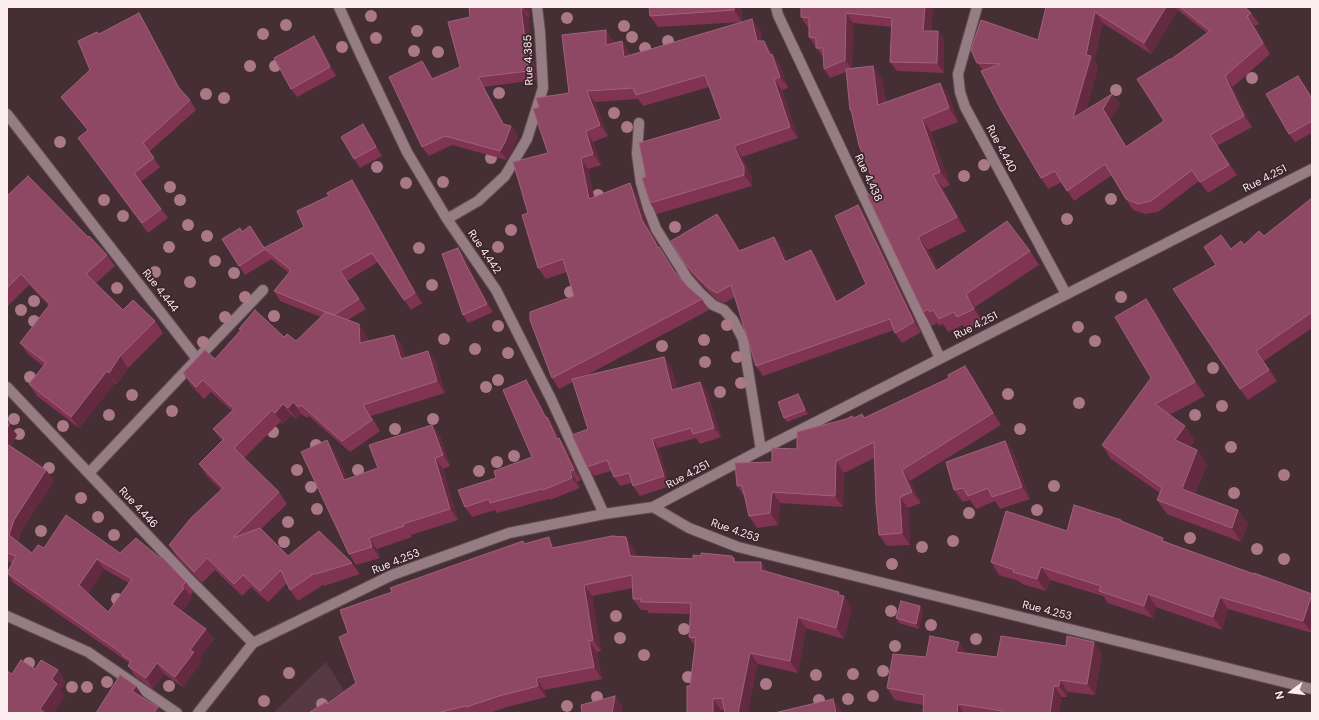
<!DOCTYPE html>
<html>
<head>
<meta charset="utf-8">
<style>
	body { margin:0 }
	#map { position:relative; width:1319px; height:720px; overflow:hidden; background:#452f35; font-family:"DM Sans",sans-serif }
	canvas { display:block }
	.frame { position:absolute; inset:0; border:8px solid #fcedf1; pointer-events:none }
	.north { position:absolute; left:1271px; top:672px; width:40px; height:40px; -webkit-text-stroke:3px #3b252b; paint-order:stroke; rotate:255deg; font-size:11px; font-weight:700; line-height:16px; text-align:center; color:#fcedf1 }
	.north::after { content:''; display:block; margin:auto; width:14px; height:18px; background:#fcedf1; clip-path:polygon(50% 0,100% 100%,50% 72%,0 100%) }
</style>
</head>
<body>
<div id="map">
<canvas width="1319" height="720"></canvas>
<div class="frame"></div>
<div class="north">N</div>
</div>
<script>
const ctx = document.querySelector('canvas').getContext('2d');
ctx.lineJoin = 'round';
function paint(path, color) {
  ctx.fillStyle = color;
  ctx.fill(path, 'evenodd');
}
function toPath(rows) {
  const path = new Path2D();
  for (const r of rows) {
    path.moveTo(r[0], r[1]);
    for (let i = 2; i < r.length; i += 2) path.lineTo(r[i], r[i + 1]);
  }
  return path;
}
function strokePath(path, color, width, dash) {
  ctx.strokeStyle = color;
  ctx.lineWidth = width;
  ctx.lineCap = dash ? 'butt' : 'round';
  ctx.setLineDash(dash || []);
  ctx.stroke(path);
}
function drawText(font, color, halo, rows, align = 'center') {
  ctx.font = font + ' "DM Sans",sans-serif';
  ctx.lineWidth = 3.5;
  ctx.setLineDash([]);
  ctx.textBaseline = 'middle';
  ctx.strokeStyle = halo;
  ctx.fillStyle = color;
  for (const [text, x, y, turn = 0] of rows) {
    ctx.save();
    ctx.translate(x, y);
    ctx.rotate((+turn || 0) * Math.PI / 180);
    ctx.textAlign = isNaN(turn) ? turn : align;
    if (halo) ctx.strokeText(text, 0, 0);
    ctx.fillText(text, 0, 0);
    ctx.restore();
  }
}
const built = toPath([
	[326,662,358,713,273,713]
]);
const minor = toPath([
	[339,7,359,51,407,152,447,219,496,290,551,399,604,514],
	[776,7,778,15,940,358],
	[977,7,958,74,960,92,965,107,1066,294],
	[7,114,197,359,89,473],
	[639,123,637,154,641,183,648,208,656,229,687,278,701,294,713,305,724,310,733,320,743,339,761,450],
	[447,219,478,201,505,176,527,139,543,88,540,32,537,7],
	[197,359,263,290],
	[7,387,187,577,253,643],
	[653,507,761,450,1312,169],
	[7,616,88,652,177,713],
	[198,713,253,643,392,575,509,533,604,514,653,507,689,528,738,547,1312,689]
]);
const trees = [
	[371,16],
	[567,18],
	[286,25],
	[624,26],
	[417,31],
	[263,34],
	[632,37],
	[376,38],
	[668,41],
	[342,47],
	[645,48],
	[414,51],
	[438,52],
	[250,66],
	[275,66],
	[1252,78],
	[1116,90],
	[499,93],
	[206,94],
	[224,98],
	[614,113],
	[627,127],
	[60,142],
	[491,158],
	[984,165],
	[377,167],
	[964,176],
	[443,182],
	[406,183],
	[170,187],
	[598,195],
	[1111,199],
	[104,200],
	[180,200],
	[123,216],
	[1067,219],
	[188,225],
	[675,227],
	[511,230],
	[207,236],
	[169,247],
	[498,247],
	[419,248],
	[215,261],
	[155,272],
	[234,273],
	[190,282],
	[432,285],
	[117,288],
	[570,292],
	[245,297],
	[1121,297],
	[34,301],
	[21,310],
	[274,316],
	[225,317],
	[34,321],
	[727,325],
	[498,326],
	[1078,327],
	[444,339],
	[704,340],
	[1095,341],
	[203,342],
	[662,346],
	[475,349],
	[508,353],
	[737,357],
	[705,362],
	[1213,368],
	[30,377],
	[498,380],
	[741,383],
	[486,387],
	[720,392],
	[1008,394],
	[132,395],
	[1079,403],
	[1222,406],
	[172,411],
	[109,415],
	[1195,415],
	[14,419],
	[433,419],
	[63,426],
	[395,429],
	[1020,429],
	[273,432],
	[19,434],
	[316,445],
	[1231,447],
	[514,456],
	[497,462],
	[49,468],
	[297,470],
	[358,470],
	[479,471],
	[1284,475],
	[1054,486],
	[311,487],
	[1234,493],
	[81,498],
	[317,509],
	[1037,510],
	[969,513],
	[98,517],
	[288,522],
	[41,531],
	[114,535],
	[1190,538],
	[953,541],
	[284,542],
	[922,547],
	[1257,549],
	[1284,559],
	[892,564],
	[117,599],
	[891,611],
	[616,616],
	[931,625],
	[684,629],
	[620,638],
	[976,639],
	[895,646],
	[644,655],
	[29,663],
	[883,671],
	[289,673],
	[853,674],
	[816,675],
	[688,677],
	[107,682],
	[766,684],
	[169,686],
	[72,687],
	[87,687],
	[873,696],
	[597,697],
	[848,699],
	[819,700],
	[264,701],
	[322,704],
	[567,706]
];
const wall = toPath([
	[469,7,529,7,530,17,528,17,536,80,484,87,505,125,511,126,518,136,512,151,507,160,452,145,429,156,422,147,429,70,433,79,460,67,470,17],
	[741,7,742,22,658,27,650,16],
	[801,7,933,7,931,31,938,31,944,41,944,73,897,71,890,62,892,27,853,23,852,68,873,66,882,80,886,102,940,83,949,96,958,122,931,132,950,185,943,188,966,231,928,250,938,270,1030,251,1039,265,975,307,983,322,967,331,963,325,948,332,943,324,939,326,937,323,932,326,923,312,877,191,852,114,850,110,846,72,830,78,824,69,823,57,809,37,809,27,807,26,801,17],
	[1046,7,1245,7,1251,13,1259,24,1255,26,1270,54,1233,87,1252,127,1217,146,1237,175,1208,193,1199,181,1158,212,1145,214,1133,210,1126,199,1112,175,1074,201,1062,182,1048,189,1041,178,983,70,977,63,1038,40],
	[1178,10,1207,33,1170,60,1164,121,1126,146,1110,120,1120,104,1112,94,1086,110,1098,67,1094,61,1103,23,1151,54],
	[139,13,145,23,182,93,190,100,196,110,149,152,160,167,141,182,168,218,148,233,78,138,88,130,68,106,61,97,90,70,99,34],
	[760,30,762,41,772,52,774,57,780,65,788,88,782,90,798,138,742,157,752,178,752,186,657,214,650,203,646,177,721,119,709,87,643,106,638,99,595,102,608,136,593,142,601,165,588,169,594,197,630,183,637,194,650,231,663,253,677,274,688,287,702,299,709,310,585,376,664,357,671,366,677,389,700,382,707,391,721,437,700,444,696,438,658,448,670,486,640,496,633,486,632,483,620,486,614,477,611,471,594,476,587,467,588,429,573,382,559,389,552,378,574,296,567,272,546,279,538,268,528,213,548,153,569,93,614,41,614,43,622,41,629,52,630,56],
	[320,44,336,76,297,97,291,89],
	[1304,84,1312,97,1312,133,1295,142,1289,134],
	[369,133,382,156,360,168,354,159],
	[352,180,358,189,422,303,411,310,378,262,347,281,366,309,348,320,367,336,368,341,394,335,402,346,405,358,436,362,445,393,371,416,380,431,350,452,309,416,307,418,301,414,296,419,291,415,283,424,280,422,244,458,279,492,287,504,261,529,288,556,352,563,360,574,324,586,323,585,298,601,290,590,287,583,268,602,251,587,242,596,215,570,202,583,177,557,169,545,221,490,207,476,199,464,222,441,213,429,232,411,211,392,204,399,191,385,183,373,215,359,240,331,239,329,284,337,296,341,321,317,280,301,274,291,289,273,271,259,245,275,239,266,242,231,250,226,265,248,304,227,329,196],
	[7,196,88,237,107,255,115,266,96,283,123,310,155,321,163,333,128,368,117,384,115,383,79,428,37,396,29,384,43,366,28,354,20,343,49,306,29,285,7,307],
	[1312,198,1312,328,1264,361,1277,381,1248,400,1240,389,1216,265,1231,249,1244,245,1264,236],
	[858,205,865,215,921,332,902,343,895,333,894,330,763,376,756,366,735,297,724,303,717,300,706,289,692,274,685,264,724,224,740,250,782,247,787,261,811,250,818,260,838,301,866,284],
	[464,256,472,273,493,312,468,323,463,315],
	[1146,299,1156,313,1205,396,1169,415,1195,440,1190,447,1197,450,1207,464,1195,494,1238,510,1248,524,1241,542,1167,514,1157,500,1160,493,1111,459,1102,445,1151,378],
	[973,377,1001,425,910,481,921,503,908,508,910,545,887,546,879,535,874,458,844,473,843,507,780,503,778,525,757,528,749,516,745,497,737,486,772,462,854,418,864,418],
	[533,391,547,417,555,427,559,438,567,448,581,480,577,482,580,488,550,500,549,499,497,513,495,510,472,517,465,507,532,457],
	[798,394,801,398,808,414,787,422,784,418],
	[7,423,17,435,11,446,46,470,54,481,21,531,18,542,32,553,44,548,120,553,186,582,193,592,190,596,192,598,182,611,214,639,199,659,201,662,183,687,164,674,153,689,135,676,128,666,129,664,128,662,14,583,7,573,12,563,7,561],
	[104,569,129,583,108,612,88,594],
	[440,436,450,466,443,469,458,520,411,535,412,537,377,549,380,558,356,565,349,554,335,451,347,479,378,468],
	[1005,441,1014,454,1030,499,1000,509,995,501,976,509,970,500,963,502,954,490],
	[1122,521,1167,542,1254,574,1312,594,1312,633,1228,609,1222,630,1156,607,1153,618,1108,603,1103,596,1050,580,1046,591,1022,584,1019,581,999,575,991,562,1067,531],
	[523,541,525,544,556,547,634,549,636,556,693,559,701,556,732,556,736,562,761,562,768,572,842,596,852,608,844,639,806,628,798,673,758,664,725,710,721,710,721,713,687,713,695,646,689,637,690,614,649,613,647,610,641,610,633,599,633,588,592,596,601,651,597,652,602,679,544,690,546,697,507,707,490,713,311,713,328,704,356,683,348,633,392,592],
	[920,606,923,610,919,629,899,623,896,618],
	[967,653,997,657,1102,653,1095,695,1068,692,1067,697,1062,697,1059,713,923,713,923,705,895,700,887,688,926,657]
]);
const shadedWall = toPath([
	[523,7,529,7,530,17,523,8],
	[734,7,741,7,742,22,734,10],
	[925,7,933,7,930,40,923,31],
	[1166,7,1176,7,1178,10,1151,54,1144,43],
	[521,8,528,17,536,80,529,71],
	[1095,12,1103,23,1094,61,1098,67,1081,129,1073,118,1086,55],
	[139,13,145,23,185,98,179,88],
	[846,13,853,23,852,70,845,60],
	[1247,16,1255,26,1270,54,1263,43],
	[752,19,760,30,765,52,757,41],
	[606,30,614,41,614,56,606,45],
	[938,31,944,41,944,73,937,63],
	[314,36,320,44,336,76,330,67],
	[622,41,629,52,632,68,624,57],
	[764,41,772,52,774,57,780,65,788,88,780,77,770,55],
	[422,61,429,70,438,89,432,79],
	[873,66,882,80,888,118,878,105],
	[1225,76,1233,87,1252,127,1244,116],
	[1298,76,1304,84,1312,97,1312,99],
	[478,77,484,87,509,132,511,126,518,136,512,151,507,160,500,151,503,124],
	[774,79,782,90,798,138,790,127],
	[940,83,949,96,958,122,949,108],
	[587,91,595,102,608,136,600,125],
	[1112,94,1120,104,1110,120,1133,157,1126,147,1103,109],
	[922,119,931,132,950,185,940,172],
	[363,124,369,133,382,156,376,147],
	[586,131,593,142,601,165,593,154],
	[734,146,742,157,752,178,752,186,744,175],
	[581,158,588,169,597,210,589,199],
	[933,175,943,188,966,231,957,217],
	[352,180,358,189,422,303,415,293],
	[630,183,637,194,650,231,682,282,658,248,642,220],
	[858,205,865,215,921,332,914,322],
	[717,214,724,224,746,261,739,251],
	[250,226,257,236,267,251,266,250],
	[774,237,782,247,792,272,785,262],
	[918,237,928,250,945,285,936,271],
	[458,248,464,256,472,273,493,312,487,304,466,265],
	[811,250,818,260,844,312,836,302],
	[966,294,975,307,983,322,974,309],
	[1146,299,1156,313,1205,396,1195,382],
	[359,324,367,336,368,355,360,343],
	[394,335,402,346,409,371,401,359],
	[428,351,436,362,445,393,437,381],
	[1256,351,1264,361,1277,381,1269,370],
	[120,356,128,368,117,384,109,373],
	[664,357,671,366,679,400,672,390],
	[965,366,973,377,1001,425,993,413],
	[107,371,115,383,79,428,71,417],
	[526,380,533,391,549,420,547,417,555,427,564,449,557,439],
	[700,382,707,391,721,437,714,428],
	[798,394,801,398,808,414,805,410],
	[293,402,301,414,296,419,288,408],
	[283,404,291,415,283,424,275,413],
	[9,424,17,435,8,451,7,449,7,429],
	[432,425,440,436,450,466,443,455],
	[1185,426,1195,440,1185,454,1175,440],
	[559,438,567,448,581,480,574,470],
	[652,439,658,448,670,486,664,476],
	[327,440,335,451,352,491,344,480],
	[1005,441,1014,454,1030,499,1022,487],
	[1197,450,1207,464,1191,503,1182,489],
	[435,458,443,469,458,520,450,509],
	[836,461,844,473,843,507,835,496],
	[46,470,54,481,21,531,16,545,9,535,14,520],
	[902,470,910,481,921,503,912,492],
	[570,471,577,482,580,488,572,478],
	[772,492,780,503,778,525,770,513],
	[900,497,908,508,910,545,902,533],
	[1238,510,1248,524,1241,542,1232,528],
	[403,524,411,535,412,537,404,526],
	[549,537,556,548,552,548],
	[626,537,634,549,638,567,630,556],
	[369,538,377,549,380,558,372,547],
	[97,559,104,569,87,596,79,585],
	[761,562,769,573,761,570],
	[1041,567,1050,580,1046,591,1037,579],
	[584,585,592,596,601,651,593,640],
	[184,588,192,598,180,615,172,604],
	[839,592,844,598,844,596,852,608,844,639,836,628,838,595],
	[1148,594,1156,607,1153,618,1144,606],
	[1312,594,1312,633,1303,621],
	[1220,597,1228,609,1222,630,1213,617],
	[920,606,923,610,919,629,916,624],
	[798,617,806,628,798,673,790,661],
	[206,629,214,639,199,659,201,662,183,687,175,677,190,650],
	[589,641,597,652,602,679,594,667],
	[959,642,967,653,956,652],
	[1094,642,1102,653,1095,695,1087,684],
	[750,653,758,664,748,713,738,713],
	[157,663,164,674,153,689,146,678],
	[58,670,66,682,61,690,65,696,54,713,42,713,40,709,52,679],
	[536,678,544,690,546,697,538,686],
	[1060,680,1068,692,1067,697,1059,686],
	[136,686,145,699,132,691],
	[1054,686,1062,697,1059,713,1050,713],
	[615,696,623,707,622,713,612,713],
	[713,699,721,710,721,713,713,713],
	[833,699,841,710,841,713,836,713],
	[958,704,964,713,957,713],
	[158,707,162,713,154,713]
]);
const building = toPath([
	[469,7,523,7,523,8,521,8,529,71,478,77,503,124,511,126,505,142,500,151,445,136,422,147,389,77,422,61,432,79,460,67,448,22,470,17,469,7],
	[649,7,734,7,734,10,650,16,649,7],
	[801,7,925,7,923,31,938,31,937,63,890,62,892,18,846,13,845,60,824,69,823,48,816,48,816,38,809,37,809,18,801,17,801,7],
	[1046,7,1166,7,1144,43,1095,12,1086,55,1091,56,1073,118,1112,94,1103,109,1126,147,1164,121,1137,79,1170,59,1170,60,1210,31,1180,7,1245,7,1251,13,1247,16,1263,43,1225,76,1244,116,1210,135,1229,165,1200,182,1192,170,1151,201,1138,204,1126,199,1105,164,1067,191,1055,171,1041,178,1001,110,981,71,1001,64,977,63,971,50,981,20,1038,40,1046,7],
	[139,13,179,88,190,100,143,143,154,158,134,173,161,209,142,223,78,138,88,130,61,97,90,70,78,41,97,32,99,34,139,13],
	[752,19,757,41,764,41,770,55,772,54,780,77,774,79,790,127,734,146,744,167,744,175,650,203,642,178,646,177,639,143,721,119,705,75,636,95,633,88,587,91,600,125,586,131,593,154,581,158,589,199,630,183,642,220,654,240,658,248,659,247,674,271,688,287,702,299,552,378,530,320,530,312,574,296,563,259,538,268,522,215,528,213,513,162,548,153,533,109,539,107,536,98,569,93,562,35,606,30,606,45,622,41,624,57,752,19],
	[314,36,330,67,291,89,274,58,314,36],
	[873,66,878,105,940,83,949,108,922,119,940,172,933,175,957,217,918,237,936,271,1007,221,1030,251,966,294,974,309,957,317,954,312,939,319,933,310,930,312,928,309,923,312,867,195,877,191,859,145,851,110,850,110,846,69,873,66],
	[1298,76,1312,99,1312,121,1289,134,1266,94,1298,76],
	[363,124,376,147,354,159,341,137,363,124],
	[28,176,88,237,89,236,107,255,86,274,123,310,133,300,155,321,120,356,109,373,107,371,71,417,29,384,46,363,20,343,50,304,21,274,7,288,7,196,28,176],
	[352,180,415,293,404,300,372,253,340,271,359,299,334,315,326,312,325,312,274,291,291,270,265,249,239,266,222,239,240,228,242,232,250,226,264,248,304,227,297,211,329,196,327,193,352,180],
	[1312,198,1312,312,1256,351,1269,370,1240,389,1173,289,1216,265,1204,247,1221,235,1231,249,1241,241,1244,245,1259,231,1264,236,1312,198],
	[858,205,914,322,895,333,890,319,756,366,731,285,717,293,710,289,699,279,685,264,671,241,717,214,739,251,774,237,785,262,811,250,836,302,866,284,835,216,858,205],
	[458,248,466,265,487,304,463,315,442,254,458,248],
	[1146,299,1195,382,1155,404,1185,426,1175,440,1197,450,1182,489,1238,510,1232,528,1157,500,1162,488,1102,445,1151,378,1115,317,1146,299],
	[255,310,284,337,287,334,296,341,326,312,359,324,360,343,394,335,401,359,428,351,437,381,363,405,372,420,342,441,301,405,299,407,293,402,288,408,283,404,275,413,272,410,234,448,279,492,233,538,260,528,288,556,319,531,352,563,316,574,315,573,290,590,281,570,260,591,243,575,234,584,207,558,194,572,169,545,191,518,223,488,199,464,224,439,213,429,234,409,203,380,196,387,183,373,205,350,215,359,241,330,239,329,255,310],
	[664,357,672,390,700,382,714,428,693,434,691,428,652,439,664,476,633,486,629,473,614,477,607,460,587,467,572,435,588,429,572,379,664,357],
	[965,366,993,413,902,470,912,492,900,497,902,533,879,535,876,504,874,442,836,461,835,496,772,492,770,513,749,516,742,485,737,486,735,463,772,462,772,448,797,449,797,432,846,419,852,416,854,418,862,414,864,418,949,378,948,375,965,366],
	[526,380,546,418,547,417,557,439,559,438,574,470,570,471,572,478,543,490,542,489,490,503,489,499,465,507,458,490,496,478,494,471,532,457,503,390,526,380],
	[798,394,805,410,784,418,778,402,798,394],
	[7,423,9,424,7,429,7,423],
	[432,425,443,455,435,458,450,509,403,524,404,526,369,538,372,547,349,554,301,452,327,440,344,480,378,468,369,445,432,425],
	[1005,441,1022,487,992,497,988,488,968,496,963,488,954,490,946,462,1005,441],
	[7,444,46,470,14,520,9,535,32,553,38,545,44,548,66,515,120,553,136,538,160,558,161,556,186,582,182,586,184,588,172,604,206,629,190,650,194,652,175,677,157,663,146,678,128,666,131,661,122,655,123,654,7,573,16,556,7,553,7,444],
	[97,559,132,579,108,612,79,585,97,559],
	[1074,505,1121,520,1121,521,1163,538,1162,541,1254,574,1254,573,1312,594,1303,621,1220,597,1213,617,1148,594,1144,606,1099,591,1101,586,1041,567,1037,579,1013,572,1014,570,991,562,1006,511,1067,531,1074,505],
	[612,536,626,537,630,556,693,559,693,555,701,556,701,553,732,556,732,558,734,558,734,562,761,562,761,570,839,592,838,595,844,596,836,628,798,617,790,661,750,653,738,713,725,713,722,698,713,699,713,713,687,713,687,686,690,686,696,638,689,637,691,603,641,602,641,599,633,599,632,575,584,585,593,640,589,641,594,667,536,678,538,686,499,696,466,707,465,706,437,713,311,713,310,712,326,702,327,704,356,683,339,637,348,633,340,610,392,592,390,588,483,555,523,541,524,544,549,537,552,548,612,536],
	[901,601,920,606,916,624,896,618,901,601],
	[930,636,959,642,956,652,997,657,1001,636,1066,646,1067,636,1094,642,1087,684,1060,680,1059,686,1054,686,1050,713,1003,713,1003,711,958,704,957,713,923,713,924,695,887,688,893,654,926,657,930,636],
	[21,660,35,669,41,660,58,670,52,679,57,684,40,709,45,713,7,713,7,671,12,674,21,660],
	[120,675,136,686,132,691,158,707,154,713,96,713,120,675],
	[615,696,612,713,582,713,581,705,615,696],
	[833,699,836,713,774,713,833,699]
]);
const streetNames = [
	["Rue 4.385",529,60,-92],
	["Rue 4.440",1001,149,62],
	["Rue 4.438",868,178,65],
	["Rue 4.251",1265,179,-27],
	["Rue 4.442",484,252,56],
	["Rue 4.444",160,291,52],
	["Rue 4.251",976,326,-27],
	["Rue 4.251",688,475,-28],
	["Rue 4.446",138,508,47],
	["Rue 4.253",735,531,19],
	["Rue 4.253",396,562,-22],
	["Rue 4.253",1047,611,14]
];
paint(built, '#563942');
strokePath(minor, '#614f54', 12);
strokePath(minor, '#967c83', 10);
ctx.fillStyle = '#aa7886';
for (const [x, y] of trees) {
  ctx.beginPath();
  ctx.arc(x, y, 6, 0, 2 * Math.PI);
  ctx.fill();
}
paint(wall, '#813452');
paint(shadedWall, '#642a3f');
paint(building, '#8e4863');
strokePath(building, '#a06279', 1);
drawText('11px', '#fcedf1', '#3b252b', streetNames);
</script>
</body>
</html>
